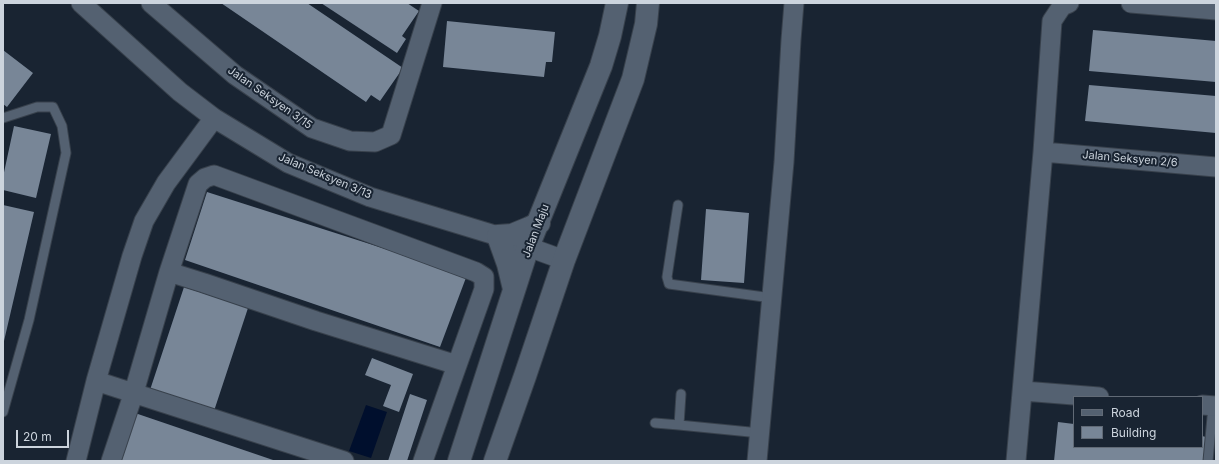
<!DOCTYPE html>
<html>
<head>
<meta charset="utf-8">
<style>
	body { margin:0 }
	#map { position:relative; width:1219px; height:464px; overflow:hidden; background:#192432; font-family:Inter,sans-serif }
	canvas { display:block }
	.frame { position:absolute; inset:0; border:4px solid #ccd4dd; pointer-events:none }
	.legend { position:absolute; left:1073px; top:396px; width:130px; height:52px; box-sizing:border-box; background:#192432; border:1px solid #616a76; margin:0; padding:5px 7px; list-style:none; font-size:12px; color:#ccd4dd }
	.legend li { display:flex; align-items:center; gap:8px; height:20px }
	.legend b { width:20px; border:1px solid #616a76 }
	.scale { position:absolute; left:16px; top:430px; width:53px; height:18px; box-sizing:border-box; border:2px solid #ccd4dd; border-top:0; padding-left:5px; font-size:12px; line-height:14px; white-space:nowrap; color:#ccd4dd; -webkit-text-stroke:3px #192432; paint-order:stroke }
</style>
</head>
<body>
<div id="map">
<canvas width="1219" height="464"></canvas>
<div class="frame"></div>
<ul class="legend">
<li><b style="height:5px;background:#546171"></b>Road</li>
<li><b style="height:11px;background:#788697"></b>Building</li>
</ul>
<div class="scale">20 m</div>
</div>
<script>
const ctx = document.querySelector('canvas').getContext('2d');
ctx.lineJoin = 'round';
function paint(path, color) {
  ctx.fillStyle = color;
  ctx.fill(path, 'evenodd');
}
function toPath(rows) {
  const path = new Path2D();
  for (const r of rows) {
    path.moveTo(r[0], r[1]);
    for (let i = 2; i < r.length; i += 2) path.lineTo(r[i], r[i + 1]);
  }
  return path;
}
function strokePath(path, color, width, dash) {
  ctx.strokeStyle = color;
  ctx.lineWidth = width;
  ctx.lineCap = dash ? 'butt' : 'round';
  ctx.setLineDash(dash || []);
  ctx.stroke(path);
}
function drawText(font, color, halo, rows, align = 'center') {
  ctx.font = font + ' Inter,sans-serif';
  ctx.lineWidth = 4;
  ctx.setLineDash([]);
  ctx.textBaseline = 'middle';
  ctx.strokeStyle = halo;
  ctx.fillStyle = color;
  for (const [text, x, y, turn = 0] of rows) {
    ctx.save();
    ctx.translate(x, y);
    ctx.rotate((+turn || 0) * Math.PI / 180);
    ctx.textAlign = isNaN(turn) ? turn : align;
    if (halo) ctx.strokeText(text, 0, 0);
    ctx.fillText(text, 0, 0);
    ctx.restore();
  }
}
const water = toPath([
	[366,405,387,412,371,458,349,451]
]);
const building = toPath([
	[221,3,307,3,403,68,380,101,371,95,366,102],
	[321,3,407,3,419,11,402,36,406,39,397,53],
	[447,21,555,32,552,62,546,62,544,77,443,67],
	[1093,30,1216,41,1216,82,1089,71],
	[3,50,33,73,7,107,3,104],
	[1089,85,1216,96,1216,133,1085,121],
	[14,126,51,134,36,198,3,190,3,177],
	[207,192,467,275,440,347,185,260],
	[3,205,34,212,4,341,3,341],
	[706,209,749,213,744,283,701,280],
	[184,287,248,308,214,411,150,390],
	[372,358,413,374,399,412,383,406,391,385,365,375],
	[410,394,427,400,407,461,388,461],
	[135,413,276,461,119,461],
	[1058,422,1074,424,1074,447,1202,447,1202,436,1206,437,1203,461,1054,461]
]);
const service = toPath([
	[3,118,37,107,53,107,62,126,66,153,29,320,3,412],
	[678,205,667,277,669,284,772,298],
	[655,423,679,425,681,394],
	[679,425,760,433],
	[1208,461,1213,406]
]);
const minor = toPath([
	[81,3,180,92,214,118,288,163,370,197,498,236,564,260],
	[151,3,235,75,312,128,350,141,375,142,391,135,432,3],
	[1131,3,1216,10],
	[1043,152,1216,167],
	[169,272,198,184,205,178,214,175,476,272,484,277,484,289,423,461],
	[96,381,344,461],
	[1023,391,1099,397],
	[1202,405,1216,406],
	[76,461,96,381,132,256,144,221,166,183,214,118],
	[111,461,134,392,169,272,204,283,316,321,457,365],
	[757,461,784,162,791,40,794,3],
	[1016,461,1043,152,1052,21,1062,6,1069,3]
]);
const tertiary = toPath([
	[514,289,508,264,498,236,512,235,529,228,539,223],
	[459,461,528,247,601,66,610,36,617,3],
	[495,461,525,376,564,260,633,79,646,24,648,3]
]);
const streetNames = [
	["Jalan Seksyen 3/15",270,98,35],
	["Jalan Seksyen 2/6",1130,159,5],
	["Jalan Seksyen 3/13",325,176,23],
	["Jalan Maju",536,231,-69]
];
paint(water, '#000f2d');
paint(building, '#788697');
strokePath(service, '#38414c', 11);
strokePath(minor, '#38414c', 21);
strokePath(tertiary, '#38414c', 24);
strokePath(service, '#546171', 9);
strokePath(minor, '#546171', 19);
strokePath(tertiary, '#546171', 22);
drawText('11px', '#ccd4dd', '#192432', streetNames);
</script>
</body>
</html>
